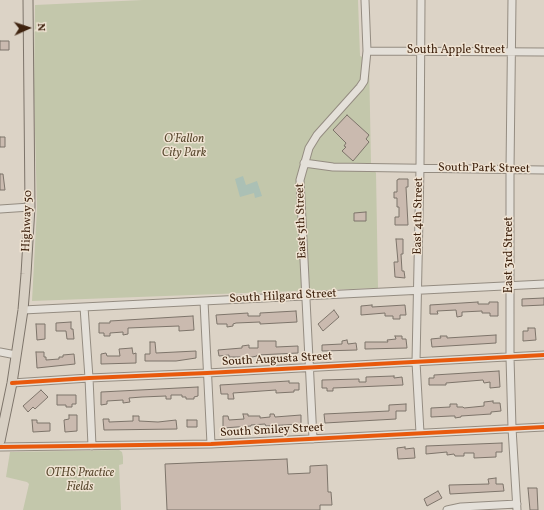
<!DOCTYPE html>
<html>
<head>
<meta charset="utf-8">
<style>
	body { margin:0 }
	#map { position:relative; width:544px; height:510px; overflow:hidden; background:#dcd3c6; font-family:Vollkorn,serif }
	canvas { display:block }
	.north { position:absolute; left:8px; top:8px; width:40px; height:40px; -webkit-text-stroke:3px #efe3d3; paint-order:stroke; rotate:87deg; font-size:11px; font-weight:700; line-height:16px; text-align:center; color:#3f230f }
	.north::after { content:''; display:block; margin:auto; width:14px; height:18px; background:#3f230f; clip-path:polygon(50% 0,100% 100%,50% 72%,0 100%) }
</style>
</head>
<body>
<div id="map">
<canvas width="544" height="510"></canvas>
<div class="north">N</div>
</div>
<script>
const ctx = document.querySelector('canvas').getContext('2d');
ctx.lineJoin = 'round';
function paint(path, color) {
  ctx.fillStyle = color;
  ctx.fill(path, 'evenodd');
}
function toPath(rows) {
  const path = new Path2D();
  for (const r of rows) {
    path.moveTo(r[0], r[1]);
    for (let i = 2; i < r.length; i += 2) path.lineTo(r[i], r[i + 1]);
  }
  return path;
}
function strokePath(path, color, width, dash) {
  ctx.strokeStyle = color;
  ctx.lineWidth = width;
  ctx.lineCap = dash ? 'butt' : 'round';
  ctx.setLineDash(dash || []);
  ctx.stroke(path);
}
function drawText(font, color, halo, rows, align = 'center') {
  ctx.font = font + ' Vollkorn,serif';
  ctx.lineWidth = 3;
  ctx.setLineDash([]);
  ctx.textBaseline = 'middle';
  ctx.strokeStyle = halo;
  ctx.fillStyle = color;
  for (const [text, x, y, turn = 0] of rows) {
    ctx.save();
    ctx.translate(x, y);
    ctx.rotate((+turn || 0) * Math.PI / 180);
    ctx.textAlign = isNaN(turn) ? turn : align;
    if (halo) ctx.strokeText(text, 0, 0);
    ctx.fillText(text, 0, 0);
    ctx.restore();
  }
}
const green = toPath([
	[143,0,358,0,360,56,369,60,371,163,376,173,378,288,32,301,37,208,34,91,35,5],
	[119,450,122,452,123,457,123,464,119,465,121,510,23,510,29,484,27,482,6,477,10,452]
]);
const water = toPath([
	[243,176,246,185,257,181,262,196,255,198,254,193,240,197,235,179]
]);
const building = toPath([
	[0,41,9,41,9,50,0,50,0,41],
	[347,115,369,135,366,139,369,142,353,161,342,151,346,147,344,146,346,143,333,130,347,115],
	[0,137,5,137,5,147,0,147,0,137],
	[0,174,3,174,5,190,0,190,0,174],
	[399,179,408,179,408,187,406,187,408,225,395,225,395,217,399,217,399,207,397,207,397,198,394,198,394,192,397,192,397,180,399,179],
	[366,212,366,221,354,221,354,213,366,212],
	[396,239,403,239,403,254,401,254,402,271,404,271,405,278,395,277,394,262,398,262,396,239],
	[544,298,544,305,522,306,522,299,544,298],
	[478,302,478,304,489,304,489,302,498,302,498,316,490,316,490,313,482,313,482,311,462,312,462,316,457,317,456,310,437,311,438,314,430,314,430,305,478,302],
	[372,305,372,307,405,305,406,315,400,315,400,319,393,319,393,316,385,316,385,313,361,315,361,306,372,305],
	[334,310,339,317,323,331,318,324,334,310],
	[296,311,297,322,260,324,260,322,236,323,233,324,233,326,227,327,227,324,217,324,216,315,248,313,248,316,260,316,260,313,296,311],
	[193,316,194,330,179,331,179,326,128,328,128,334,123,335,123,332,110,333,110,336,104,336,104,333,99,333,99,323,110,323,110,321,193,316],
	[71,322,71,329,73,329,74,339,67,339,66,331,56,331,56,323,71,322],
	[36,324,45,324,45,339,37,340,36,324],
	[528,328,535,328,536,340,523,341,523,331,528,331,528,328],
	[496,335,496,343,432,347,431,339,441,338,440,336,447,336,447,338,496,335],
	[395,336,402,336,402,339,406,339,407,348,365,349,365,342,388,342,387,340,396,339,395,336],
	[347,340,348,344,356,343,357,350,322,351,322,345,342,344,342,341,347,340],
	[258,341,276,341,276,347,298,346,298,353,257,355,257,356,252,357,240,358,240,357,229,357,229,355,219,356,218,350,242,348,242,346,249,345,249,348,258,348,258,341],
	[150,342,155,342,156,353,196,351,196,358,176,361,145,361,145,354,150,354,150,342],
	[132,348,133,354,136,353,136,363,101,364,101,354,106,353,107,356,120,356,119,349,132,348],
	[36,352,44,352,44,357,46,357,46,360,59,359,59,357,63,357,63,355,74,354,75,364,37,368,36,352],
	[499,371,500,387,490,388,490,382,484,383,483,380,446,383,446,385,429,385,429,378,434,378,434,375,499,371],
	[394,376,394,378,402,377,403,385,333,388,333,391,327,391,327,388,322,388,322,380,359,379,359,382,366,382,366,377,394,376],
	[289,381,289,383,299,383,299,390,294,390,294,392,276,393,276,390,233,393,234,399,228,399,228,394,221,394,220,385,289,381],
	[198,387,198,396,194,397,194,399,186,399,186,397,182,397,182,395,171,395,171,399,166,399,166,396,142,397,129,398,130,402,123,403,123,400,107,401,107,404,101,405,101,392,198,387],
	[41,390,48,397,35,409,33,407,28,412,23,406,41,390],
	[57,395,76,395,76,404,72,404,72,407,66,407,66,405,57,405,57,395],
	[493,401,493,403,500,403,501,411,491,412,491,414,461,416,461,417,455,418,455,416,451,416,431,417,431,408,450,407,450,404,457,404,457,407,463,407,464,408,484,406,484,402,493,401],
	[406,404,406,411,396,411,396,419,325,423,324,414,389,411,389,405,406,404],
	[243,414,248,414,248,416,260,416,260,418,270,417,270,414,274,414,275,417,301,415,301,424,266,426,265,424,251,425,251,426,223,428,223,416,228,416,229,420,244,419,243,414],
	[69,415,77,415,77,431,65,432,64,420,69,419,69,415],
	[133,416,139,416,139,421,158,422,176,420,177,429,104,430,103,419,109,419,109,422,133,421,133,416],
	[32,420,37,420,37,423,50,423,50,431,33,432,32,420],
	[187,420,197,420,197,427,187,427,187,420],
	[502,443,502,452,496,452,496,457,474,458,474,453,464,453,464,456,455,456,454,454,447,455,447,452,426,454,426,446,502,443],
	[405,447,405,449,414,448,415,458,398,459,397,448,405,447],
	[287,459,288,474,310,473,310,466,327,465,328,492,331,492,332,505,320,505,320,510,167,510,165,464,287,459],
	[496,478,496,484,503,484,504,491,450,494,449,485,489,484,488,479,496,478],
	[528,488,537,488,538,510,530,510,528,488],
	[438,491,442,498,427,506,424,499,438,491]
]);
const minor = toPath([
	[512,0,510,170,510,357,512,428,517,510],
	[367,51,544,52],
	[304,163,333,167,544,170],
	[0,209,30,207],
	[204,301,211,444],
	[84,307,89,378,92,446],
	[23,310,544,284],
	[0,352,16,355],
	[12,383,89,378,207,373,544,355],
	[420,433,416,362,420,168,421,0],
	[313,439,300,180,309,148,317,135,360,87,364,81,367,51,365,0],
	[0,447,211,444,544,427],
	[447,510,461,507,517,504]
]);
const major = toPath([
	[0,441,12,383,23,310,26,274,30,207,28,0]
]);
const cycleway = toPath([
	[12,383,89,378,207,373,544,355],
	[0,447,211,444,544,427]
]);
const streetNames = [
	["South Apple Street",456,51],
	["South Park Street",484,169,1],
	["East 4th Street",419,216,-89],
	["Highway 50",28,221,-88],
	["East 5th Street",302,221,-92],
	["East 3rd Street",510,255,-90],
	["South Hilgard Street",283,297,-3],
	["South Augusta Street",277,360,-3],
	["South Smiley Street",272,431,-3]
];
const parkNames = [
	["O'Fallon",184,140],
	["City Park",184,154],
	["OTHS Practice",80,474],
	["Fields",80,488]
];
paint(green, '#c3c7ab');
paint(water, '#abc0b5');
paint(building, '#cabaaf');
strokePath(building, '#7d746a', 1);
strokePath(minor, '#948c81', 9);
strokePath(major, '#7d746a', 11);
strokePath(minor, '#e4e0d9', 7);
strokePath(major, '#d8d0c4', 9);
strokePath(cycleway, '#e8590c', 4);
drawText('12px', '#3f230f', '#efe3d3', streetNames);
drawText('italic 12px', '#5b4a30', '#efe3d3', parkNames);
</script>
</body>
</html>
